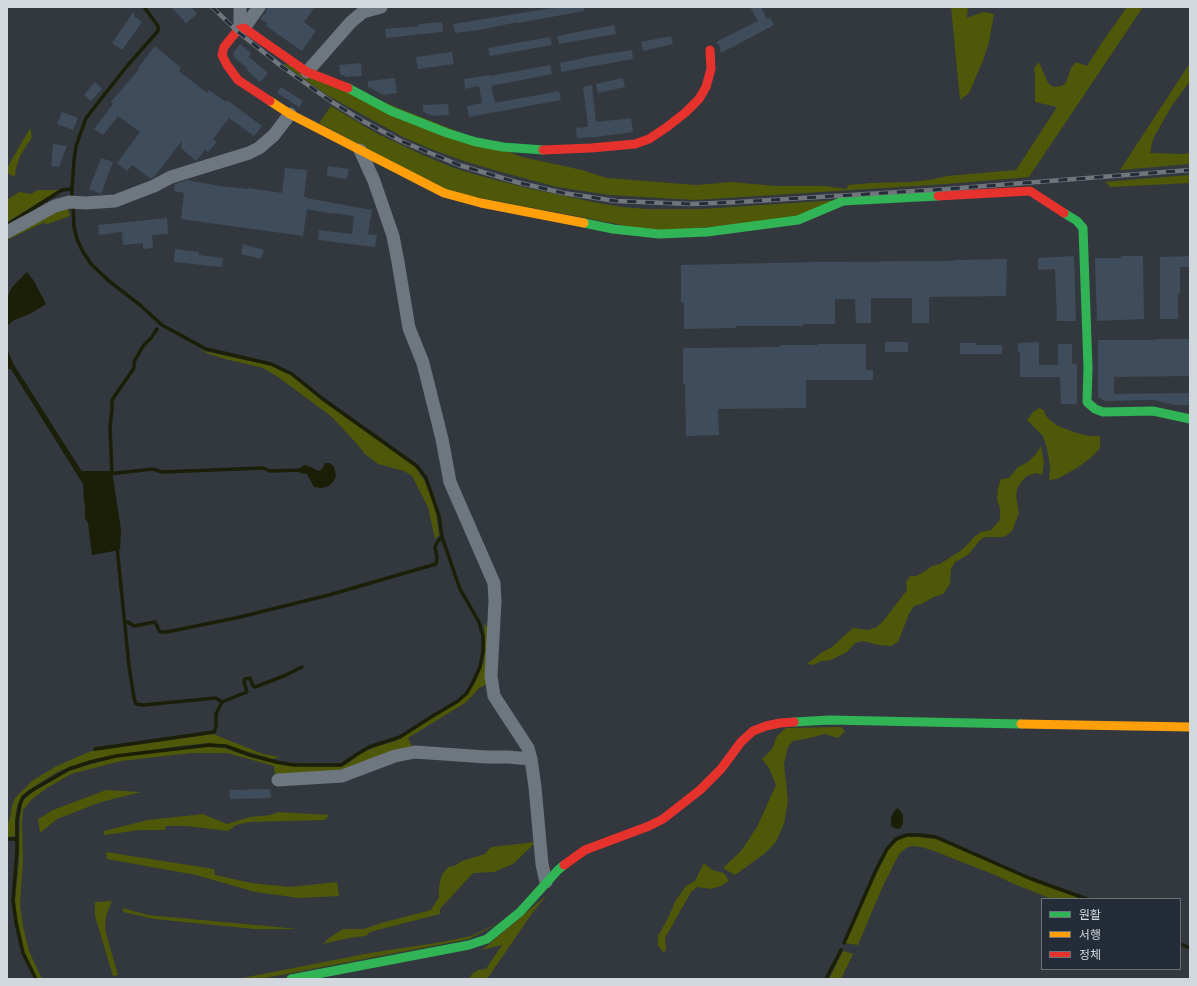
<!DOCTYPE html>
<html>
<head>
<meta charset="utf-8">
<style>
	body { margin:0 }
	#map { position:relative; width:1197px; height:986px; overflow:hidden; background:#32383e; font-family:"Nunito Sans","Noto Sans KR",sans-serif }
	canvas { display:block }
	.frame { position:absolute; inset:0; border:8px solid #d3d8df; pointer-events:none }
	.legend { position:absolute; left:1041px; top:898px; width:140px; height:72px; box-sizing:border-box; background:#242d37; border:1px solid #6a717a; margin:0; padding:5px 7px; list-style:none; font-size:12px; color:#d3d8df }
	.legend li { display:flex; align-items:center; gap:8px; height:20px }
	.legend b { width:20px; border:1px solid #6a717a }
</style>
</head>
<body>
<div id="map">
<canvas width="1197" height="986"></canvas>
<div class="frame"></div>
<ul class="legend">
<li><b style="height:5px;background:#30b455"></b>원활</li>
<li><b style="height:5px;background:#ff9f0a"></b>서행</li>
<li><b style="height:5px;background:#e5322d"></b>정체</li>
</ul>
</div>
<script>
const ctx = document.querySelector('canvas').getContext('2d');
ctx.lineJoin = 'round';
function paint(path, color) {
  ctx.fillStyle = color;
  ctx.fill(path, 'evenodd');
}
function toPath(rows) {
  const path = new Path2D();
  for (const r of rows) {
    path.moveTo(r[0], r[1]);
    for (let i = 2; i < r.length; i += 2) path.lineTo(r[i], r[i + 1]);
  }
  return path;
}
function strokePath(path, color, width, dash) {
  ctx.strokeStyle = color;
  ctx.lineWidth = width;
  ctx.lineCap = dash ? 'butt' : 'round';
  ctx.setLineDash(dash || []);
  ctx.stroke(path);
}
const green = toPath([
	[951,7,968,7,967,18,983,12,994,14,989,42,984,58,969,93,960,100],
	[1127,7,1143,7,1029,177,947,184,695,200,610,195,557,187,494,170,464,161,431,149,405,138,327,95,283,64,290,65,522,157,582,170,607,178,696,185,732,182,775,186,825,186,847,189,848,185,871,183,910,182,929,180,947,176,1016,170,1057,107,1035,102,1035,73,1034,68,1039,62,1048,83,1053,87,1061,86,1066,83,1071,68,1076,62,1087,66,1101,44],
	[1190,63,1190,81,1171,107,1153,139,1150,153,1182,154,1190,153,1190,164,1120,170],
	[331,106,376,133,425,156,454,168,477,175,527,188,603,204,622,207,647,209,702,209,838,200,797,218,658,232,445,191,319,123],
	[30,128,32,137,20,156,16,168,15,177,7,173,7,168],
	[1190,175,1190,183,1111,187,1105,182,1127,180],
	[38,190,59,190,7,222,7,201,8,199,19,192,31,194],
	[64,208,68,209,70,216,47,224,43,223,7,240,7,234],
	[199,350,269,365,289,374,320,399,415,467,424,480,432,499,436,514,439,535,435,539,428,507,412,476,404,471,378,464,364,453,357,444,332,417,278,377,263,368,225,359,209,354],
	[1039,408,1044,410,1046,416,1051,421,1058,426,1077,433,1089,436,1100,436,1100,448,1093,456,1077,468,1057,479,1049,480,1050,469,1049,459,1046,445,1043,436,1027,420,1033,412],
	[1041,446,1044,462,1042,475,1036,473,1027,476,1021,482,1017,489,1016,496,1019,513,1012,531,1004,537,985,537,980,540,968,555,955,562,951,569,950,584,943,594,934,597,921,604,914,606,909,614,898,642,891,646,879,645,863,641,855,643,847,652,831,660,821,661,814,665,807,664,821,653,832,647,853,628,868,630,877,627,884,620,907,590,906,582,910,576,916,576,924,572,932,566,940,564,963,549,974,537,981,532,991,530,1000,520,1000,509,997,499,998,488,1001,479,1009,478,1018,467,1028,462,1036,454],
	[484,624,491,629,487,684,479,688,472,696,465,703,408,738,414,750,342,772,275,776,274,766,227,753,191,753,121,761,71,774,47,788,31,800,23,810,22,823,23,859,20,905,23,926,29,951,42,979,37,979,24,951,17,920,15,900,19,861,20,816,23,801,31,793,71,770,117,757,182,749,208,747,224,748,250,757,279,764,320,767,341,767,347,764,362,753,378,746,396,741,458,702,467,694,474,685,484,661,485,643],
	[841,727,845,731,838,738,825,734,810,738,793,741,788,747,784,764,788,801,784,824,776,842,764,854,735,875,723,868,741,851,757,827,776,785,769,768,762,759,772,749,777,736,786,728],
	[213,734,263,754,280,757,272,759,225,745,208,743,180,746,114,755,89,761,69,767,57,772,27,791,21,797,17,806,15,818,15,836,7,837,7,827,10,818,12,806,15,798,32,781,55,767,77,757,92,751],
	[106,790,141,792,101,802,57,819,40,833,38,819,53,810],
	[278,812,329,815,325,820,250,822,236,825,228,831,187,826,166,826,165,830,140,830,104,835,104,831,148,820,203,814,227,824,250,817,271,815],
	[908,836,936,839,1028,879,1081,899,1053,899,1047,897,1014,884,995,875,934,851,922,847,912,846,906,848,899,854,882,888,858,945,845,943,861,906,888,850,893,844,900,839],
	[536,842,513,864,494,872,473,873,440,909,440,914,370,932,366,936,349,938,323,944,329,938,343,929,364,929,381,923,431,910,439,897,439,886,442,875,448,867,454,866,462,861,485,854,491,847],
	[106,852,214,869,215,875,252,883,290,887,337,882,339,896,300,898,255,892,196,875,107,859],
	[704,863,712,870,724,873,729,881,721,886,711,889,697,887,691,892,665,938,666,949,664,953,658,946,658,936,668,918,676,900,686,886,695,881],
	[547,895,533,912,487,979,469,979,472,974,478,970,486,969,502,945,482,950],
	[112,901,106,916,105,930,118,975,113,976,95,916,95,902],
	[123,908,148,915,299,929,254,929,154,919,123,912],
	[503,921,469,939,260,979,237,979,370,953,442,942,471,936],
	[843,951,853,954,841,979,829,979]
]);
const water = toPath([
	[27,272,34,281,46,304,30,314,14,320,7,326,7,298,12,287],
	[7,349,14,365,81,470,83,471,112,471,121,530,120,550,92,555,88,523,85,518,85,506,84,502,83,484,11,369,7,369],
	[325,463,330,463,334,467,336,475,334,481,329,486,322,488,314,487,307,474,300,473,298,469,305,465,311,467,318,471,322,469],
	[898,808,903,815,903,822,901,828,897,829,891,826,891,818,894,811]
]);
const stream = toPath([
	[72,199,72,189,74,160,76,146,86,118,127,66,158,31,158,26,144,7],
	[7,225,62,190,72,189],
	[112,473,110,428,112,408,112,400,134,368,134,362,143,346,151,338,157,329],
	[108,474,153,469,162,472,263,468,270,471,303,470],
	[125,623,128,622,134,626,155,622,160,632,167,632,240,617,329,595,436,564,437,557,435,547,438,541,442,537],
	[222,702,247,692,244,682,245,679,250,678,253,686,255,687,284,676,302,667],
	[95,749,214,732,216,727,216,714,222,702,216,698,143,705,136,704,134,698,129,666,117,547],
	[7,839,17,839],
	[844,943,876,870,887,849,896,839,907,835,920,835,936,837,1029,878,1087,899],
	[1180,944,1190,948],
	[36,979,23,953,16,922,13,900,17,851,17,820,20,804,23,797,34,789,69,769,90,762,116,756,209,745,226,746,250,755,276,762,294,765,341,765,359,753,369,747,400,737,431,717,458,701,467,693,475,678,480,667,483,651,483,636,479,622,460,589,442,537,439,516,426,478,417,466,323,399,292,374,271,364,206,349,162,325,140,305,109,281,91,264,82,250,77,239,74,227,73,206],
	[826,979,841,950]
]);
const building = toPath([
	[171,7,191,7,197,14,186,23],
	[267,7,315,7,304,22,316,31,302,51,266,26,268,24,260,19,266,12],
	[558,7,584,7,584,11,518,23,518,22,479,30,455,33,453,24],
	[750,7,761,7,767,19,770,18,774,25,721,53,719,45,716,42,758,21],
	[134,11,134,16,142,22,122,50,112,43],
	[442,22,443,32,386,38,385,29,419,26,419,24],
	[614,25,616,34,559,44,557,36],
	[671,36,673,44,643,51,641,42],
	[550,37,552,45,490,56,488,48],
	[240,44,251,53,249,57,268,73,260,82,246,69,247,68,235,58,233,54,234,52],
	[155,46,181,68,179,71,207,93,209,90,226,102,227,100,262,126,254,136,229,118,213,139,217,142,208,152,205,150,196,161,181,148,182,141,154,177,151,179,132,165,127,171,117,163,140,132,118,116,103,135,94,129,113,104,111,102,139,69,138,68],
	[632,50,633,59,561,72,560,63,592,56],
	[452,52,454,64,418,69,416,57],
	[361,63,362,76,347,77,340,74,339,65],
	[550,65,552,74,491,86,495,103,559,91,561,100,469,117,467,106,482,103,479,86,465,89,464,79,490,75,490,76],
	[395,78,397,93,383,95,368,87,368,81],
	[623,78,625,87,598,93,596,84],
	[95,82,102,89,91,101,84,95],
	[592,85,596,122,631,118,633,132,595,137,577,138,576,128,588,127,583,87],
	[281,87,303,101,299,107,277,93],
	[448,104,449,115,433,116,423,112,423,105],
	[62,112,78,118,73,130,57,124],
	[53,144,67,146,59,167,51,166],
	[101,158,113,162,101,194,89,189],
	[328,166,349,169,347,179,327,176],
	[285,168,307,170,304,197,306,197,306,198,372,210,368,234,377,235,375,247,318,240,319,230,352,234,354,216,333,213,333,214,307,209,303,236,181,219,184,193,174,191,175,184,187,180,220,186,248,189,248,188,282,193],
	[167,218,168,234,152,235,153,248,143,249,143,243,123,245,122,232,99,235,98,225],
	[243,244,264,250,261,259,241,254],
	[175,249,199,252,199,255,223,258,222,267,174,262],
	[1074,256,1076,321,1057,321,1055,269,1038,270,1038,258],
	[1121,256,1143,256,1144,319,1097,321,1095,258,1121,258],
	[1190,256,1190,267,1180,267,1180,293,1178,293,1178,319,1160,319,1160,257],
	[1007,259,1006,296,929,297,929,323,912,323,912,298,871,298,871,323,856,323,855,299,835,299,835,324,803,324,803,326,736,326,736,328,684,329,684,303,681,303,681,265,817,262,954,261,954,260],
	[1156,339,1190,339,1190,376,1114,377,1114,394,1190,393,1190,405,1175,405,1153,400,1105,401,1098,397,1098,340,1156,340],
	[885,342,908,342,908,352,885,352],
	[1039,342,1039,365,1058,365,1058,344,1072,344,1072,364,1077,364,1077,404,1061,404,1060,377,1020,377,1020,352,1018,352,1018,343],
	[960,343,976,343,976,345,1002,345,1002,354,960,354],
	[818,344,866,344,866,370,873,370,873,380,806,380,806,408,718,409,719,435,686,436,685,384,683,384,683,348,780,347,780,345,818,345],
	[270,789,271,798,230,799,229,790]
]);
const street = toPath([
	[244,28,259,7],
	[240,29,240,7],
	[307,72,351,22,363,12,381,7],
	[360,150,374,181,393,236,398,262,409,328,423,363,442,439,450,482,494,583,495,601,491,676,494,696,528,748,531,759,535,787,542,864,546,882],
	[7,232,55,206,69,202,86,203,115,201,154,186,171,177,249,153,259,148,274,135,290,114],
	[278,780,342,776,395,756,415,752,486,757,508,757,531,759]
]);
const fast = toPath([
	[348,88,391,111,447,133,476,142,503,147,543,150],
	[1064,213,1077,221,1083,228,1088,368,1087,402,1095,409,1103,412,1153,411,1190,419],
	[584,223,613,229,659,234,707,232,798,220,843,201,938,196],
	[794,722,830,720,1021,724],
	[291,979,469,945,487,939,520,912,558,870,564,865]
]);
const slow = toPath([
	[270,101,290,114,444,193,481,203,584,223],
	[1021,724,1190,727]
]);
const jam = toPath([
	[270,101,238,80,227,65,222,55,224,47,237,31,240,29,244,28,307,72,348,88],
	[543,150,591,148,635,144,649,139,667,127,686,112,699,99,706,87,711,69,710,50],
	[938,196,1030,191,1064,213],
	[564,865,585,850,649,826,663,819,700,790,721,769,741,742,753,731,766,726,780,723,794,722]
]);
const rail = toPath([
	[212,7,237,31,281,66,332,102,361,120,401,141,459,165,516,182,563,193,616,201,691,204,739,202,947,189,1190,170]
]);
paint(green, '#4e5808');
paint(water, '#1b1f07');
strokePath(stream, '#1b1f07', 3.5);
paint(building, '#3f4c5b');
strokePath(street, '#6e767f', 13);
strokePath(fast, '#30b455', 9);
strokePath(slow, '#ff9f0a', 9);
strokePath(jam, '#e5322d', 9);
strokePath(rail, '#71767d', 4.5);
strokePath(rail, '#242d37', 3, [9]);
</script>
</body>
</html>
